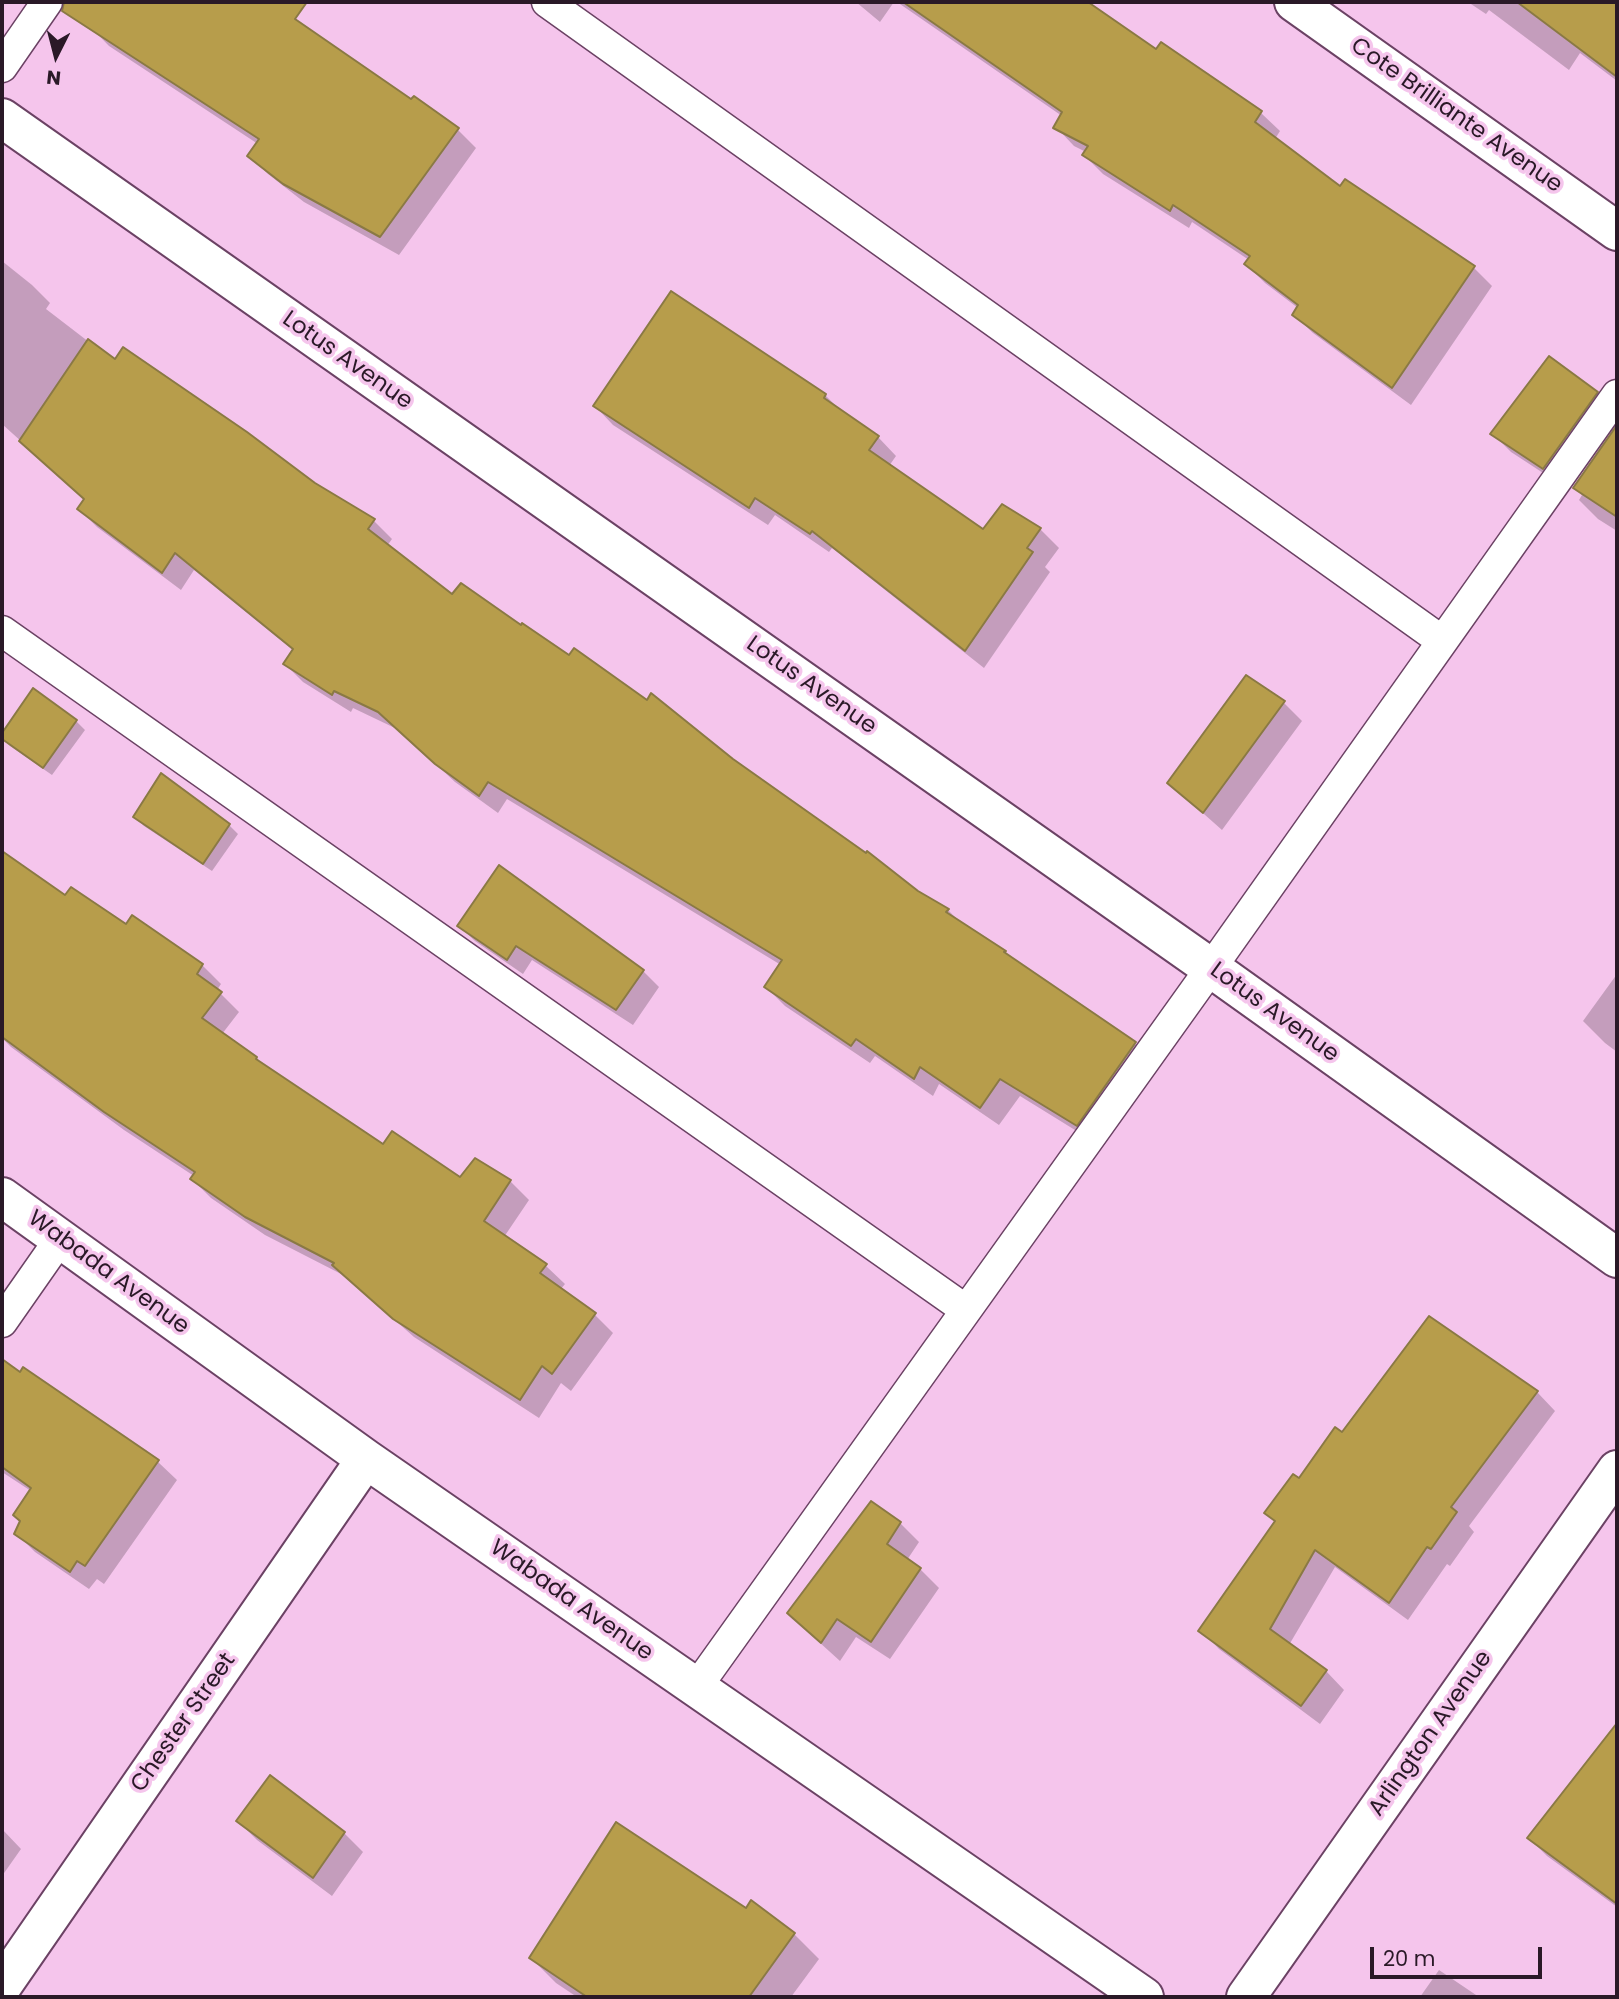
<!DOCTYPE html>
<html>
<head>
<meta charset="utf-8">
<style>
	body { margin:0 }
	#map { position:relative; width:1619px; height:1999px; overflow:hidden; background:#f5c5ec; font-family:Poppins,sans-serif }
	canvas { display:block }
	.frame { position:absolute; inset:0; border:4px solid #2a1927; pointer-events:none }
	.north { position:absolute; left:21px; top:21px; width:70px; height:70px; -webkit-text-stroke:5px #f5c5ec; paint-order:stroke; rotate:186deg; font-size:19px; font-weight:700; line-height:28px; text-align:center; color:#2a1927 }
	.north::after { content:''; display:block; margin:auto; width:24px; height:32px; background:#2a1927; clip-path:polygon(50% 0,100% 100%,50% 72%,0 100%) }
	.scale { position:absolute; left:1370px; top:1947px; width:172px; height:32px; box-sizing:border-box; border:4px solid #2a1927; border-top:0; padding-left:9px; font-size:21px; line-height:24px; white-space:nowrap; color:#2a1927; -webkit-text-stroke:5px #f5c5ec; paint-order:stroke }
</style>
</head>
<body>
<div id="map">
<canvas width="1619" height="1999"></canvas>
<div class="frame"></div>
<div class="north">N</div>
<div class="scale">20 m</div>
</div>
<script>
const ctx = document.querySelector('canvas').getContext('2d');
ctx.lineJoin = 'round';
function paint(path, color) {
  ctx.fillStyle = color;
  ctx.fill(path, 'evenodd');
}
function toPath(rows) {
  const path = new Path2D();
  for (const r of rows) {
    path.moveTo(r[0], r[1]);
    for (let i = 2; i < r.length; i += 2) path.lineTo(r[i], r[i + 1]);
  }
  return path;
}
function strokePath(path, color, width, dash) {
  ctx.strokeStyle = color;
  ctx.lineWidth = width;
  ctx.lineCap = dash ? 'butt' : 'round';
  ctx.setLineDash(dash || []);
  ctx.stroke(path);
}
function drawText(font, color, halo, rows, align = 'center') {
  ctx.font = font + ' Poppins,sans-serif';
  ctx.lineWidth = 7;
  ctx.setLineDash([]);
  ctx.textBaseline = 'middle';
  ctx.strokeStyle = halo;
  ctx.fillStyle = color;
  for (const [text, x, y, turn = 0] of rows) {
    ctx.save();
    ctx.translate(x, y);
    ctx.rotate((+turn || 0) * Math.PI / 180);
    ctx.textAlign = isNaN(turn) ? turn : align;
    if (halo) ctx.strokeText(text, 0, 0);
    ctx.fillText(text, 0, 0);
    ctx.restore();
  }
}
const shadow = toPath([
	[76,2,268,2,412,102,457,129,476,148,399,255,304,202,268,174,249,155,258,144,109,46,72,8],
	[856,2,894,2,880,22],
	[897,2,1085,2,1156,52,1162,44,1261,113,1280,131,1275,139,1341,189,1345,182,1474,268,1492,286,1411,405,1313,333,1294,315,1298,308,1265,283,1246,264,1249,260,1192,222,1189,228,1103,174,1084,155,1086,152,1074,146,1056,127,1062,116],
	[1468,2,1617,2,1617,81,1580,53,1569,70,1489,10,1486,14],
	[2,261,32,285,50,303,46,309,115,362,374,521,392,539,387,546,453,597,521,628,732,761,917,892,948,910,963,925,1005,952,1012,960,1135,1044,1154,1062,1096,1143,1020,1096,999,1125,939,1084,933,1096,875,1056,870,1063,785,1006,766,987,781,965,507,799,498,813,455,782,399,730,353,708,351,712,303,682,285,664,294,651,194,570,181,590,97,527,79,509,86,500,2,424],
	[1597,393,1615,412,1563,486,1511,452,1493,434],
	[825,395,844,414,878,437,896,456,889,466,983,531,1040,529,1059,548,1045,567,1050,572,984,668,832,548,829,552,775,515,768,525,613,425,595,406],
	[1617,428,1617,531,1598,519,1579,500,1582,495,1575,488],
	[33,691,76,721,85,730,52,775,10,746,2,738],
	[1284,703,1302,721,1222,830,1169,783],
	[135,817,229,825,238,834,212,871,144,826],
	[2,853,65,897,202,965,221,984,217,990,239,1012,222,1034,261,1064,383,1147,461,1180,510,1181,529,1200,504,1237,546,1266,565,1284,560,1290,595,1315,613,1333,571,1391,561,1383,539,1418,414,1337,345,1276,265,1235,211,1198,192,1179,194,1176,124,1130,11,1047,2,1038],
	[459,926,643,971,659,987,633,1025,532,960,523,974,475,941],
	[1617,974,1617,1052,1605,1043,1583,1021],
	[2,1361,21,1375,24,1370,158,1462,177,1480,104,1584,97,1579,89,1589,35,1552,16,1533,31,1491,2,1472],
	[1537,1392,1555,1411,1469,1526,1474,1532,1450,1566,1447,1564,1408,1620,1335,1567,1289,1645,1326,1671,1344,1690,1320,1724,1219,1649,1201,1630,1276,1522,1266,1512,1342,1435],
	[872,1503,900,1523,919,1542,907,1560,920,1569,939,1588,890,1659,856,1637,840,1661,808,1632],
	[1610,1735,1617,1741,1617,1907,1547,1856,1529,1838],
	[270,1778,344,1833,363,1852,332,1896,257,1840,238,1821],
	[2,1829,21,1849,2,1876],
	[794,1934,819,1959,791,1997,577,1997,556,1983,531,1958],
	[1439,1970,1479,1997,1420,1997]
]);
const building = toPath([
	[64,2,307,2,295,19,411,99,414,96,459,128,380,237,283,184,247,156,259,139,62,11,64,2],
	[903,2,1088,2,1156,49,1161,42,1262,111,1255,122,1340,186,1345,179,1475,266,1392,388,1292,315,1298,305,1244,264,1250,256,1173,205,1170,211,1082,155,1088,146,1053,128,1062,112,903,2],
	[1517,2,1617,2,1617,77,1517,2],
	[671,291,826,394,824,398,879,436,869,450,983,529,1002,504,1041,528,1027,548,1033,552,965,651,812,531,810,534,755,498,749,508,593,406,671,291],
	[88,339,115,359,123,347,247,432,315,483,375,519,368,529,452,594,461,583,521,625,522,623,569,655,574,648,647,700,651,693,733,759,866,853,867,851,918,891,949,909,946,912,1006,951,1004,952,1136,1042,1077,1126,1000,1079,980,1108,920,1067,914,1079,856,1039,851,1046,764,987,782,960,488,782,479,796,435,764,378,712,334,691,332,695,283,664,293,649,175,553,162,573,77,509,84,499,19,441,88,339],
	[1549,356,1598,392,1543,469,1490,434,1549,356],
	[1617,425,1617,517,1573,488,1617,425],
	[1246,675,1285,701,1203,813,1167,783,1246,675],
	[33,688,77,720,43,768,2,739,2,733,33,688],
	[161,773,230,824,203,864,133,817,161,773],
	[2,851,65,895,71,887,126,924,132,915,203,964,197,974,222,992,202,1018,257,1057,256,1059,383,1144,392,1131,460,1177,475,1158,511,1180,484,1221,547,1264,540,1273,596,1313,552,1374,542,1366,520,1400,393,1319,332,1265,334,1263,245,1217,190,1179,195,1172,104,1112,2,1037,2,851],
	[499,865,644,970,616,1010,516,946,507,960,457,926,499,865],
	[1429,1316,1538,1391,1451,1507,1457,1512,1431,1549,1427,1547,1389,1603,1315,1550,1270,1629,1327,1670,1301,1706,1198,1631,1275,1521,1264,1513,1293,1474,1299,1478,1335,1427,1342,1432,1429,1316],
	[2,1359,20,1372,23,1367,159,1460,85,1566,77,1561,70,1572,14,1534,20,1521,13,1515,31,1488,2,1467,2,1359],
	[871,1501,901,1522,887,1544,921,1568,871,1642,837,1619,821,1643,787,1613,871,1501],
	[1617,1723,1617,1904,1527,1838,1617,1723],
	[270,1775,345,1832,313,1878,236,1821,270,1775],
	[616,1822,746,1908,751,1900,795,1933,749,1997,587,1997,529,1958,616,1822]
]);
const lane = toPath([
	[547,2,1442,641],
	[2,67,47,2],
	[2,631,966,1310],
	[2,1322,60,1239],
	[696,1688,1211,968,1617,395]
]);
const street = toPath([
	[1294,2,1617,231],
	[2,118,1211,968,1617,1258],
	[2,1197,366,1459,1144,1997],
	[2,1986,366,1459],
	[1246,1997,1617,1470]
]);
const streetNames = [
	["Cote Brilliante Avenue",1456,116,35],
	["Lotus Avenue",347,361,35],
	["Lotus Avenue",811,686,35],
	["Lotus Avenue",1274,1013,36],
	["Wabada Avenue",108,1273,36],
	["Wabada Avenue",571,1601,35],
	["Chester Street",184,1723,-55],
	["Arlington Avenue",1431,1734,-55]
];
paint(shadow, '#0003');
paint(building, '#b79d4b');
strokePath(building, '#8a7944', 2);
strokePath(lane, '#6b4264', 33);
strokePath(street, '#6b4264', 42);
strokePath(lane, '#fff', 30);
strokePath(street, '#fff', 38);
drawText('23px', '#2a1927', '#f5c5ec', streetNames);
</script>
</body>
</html>
